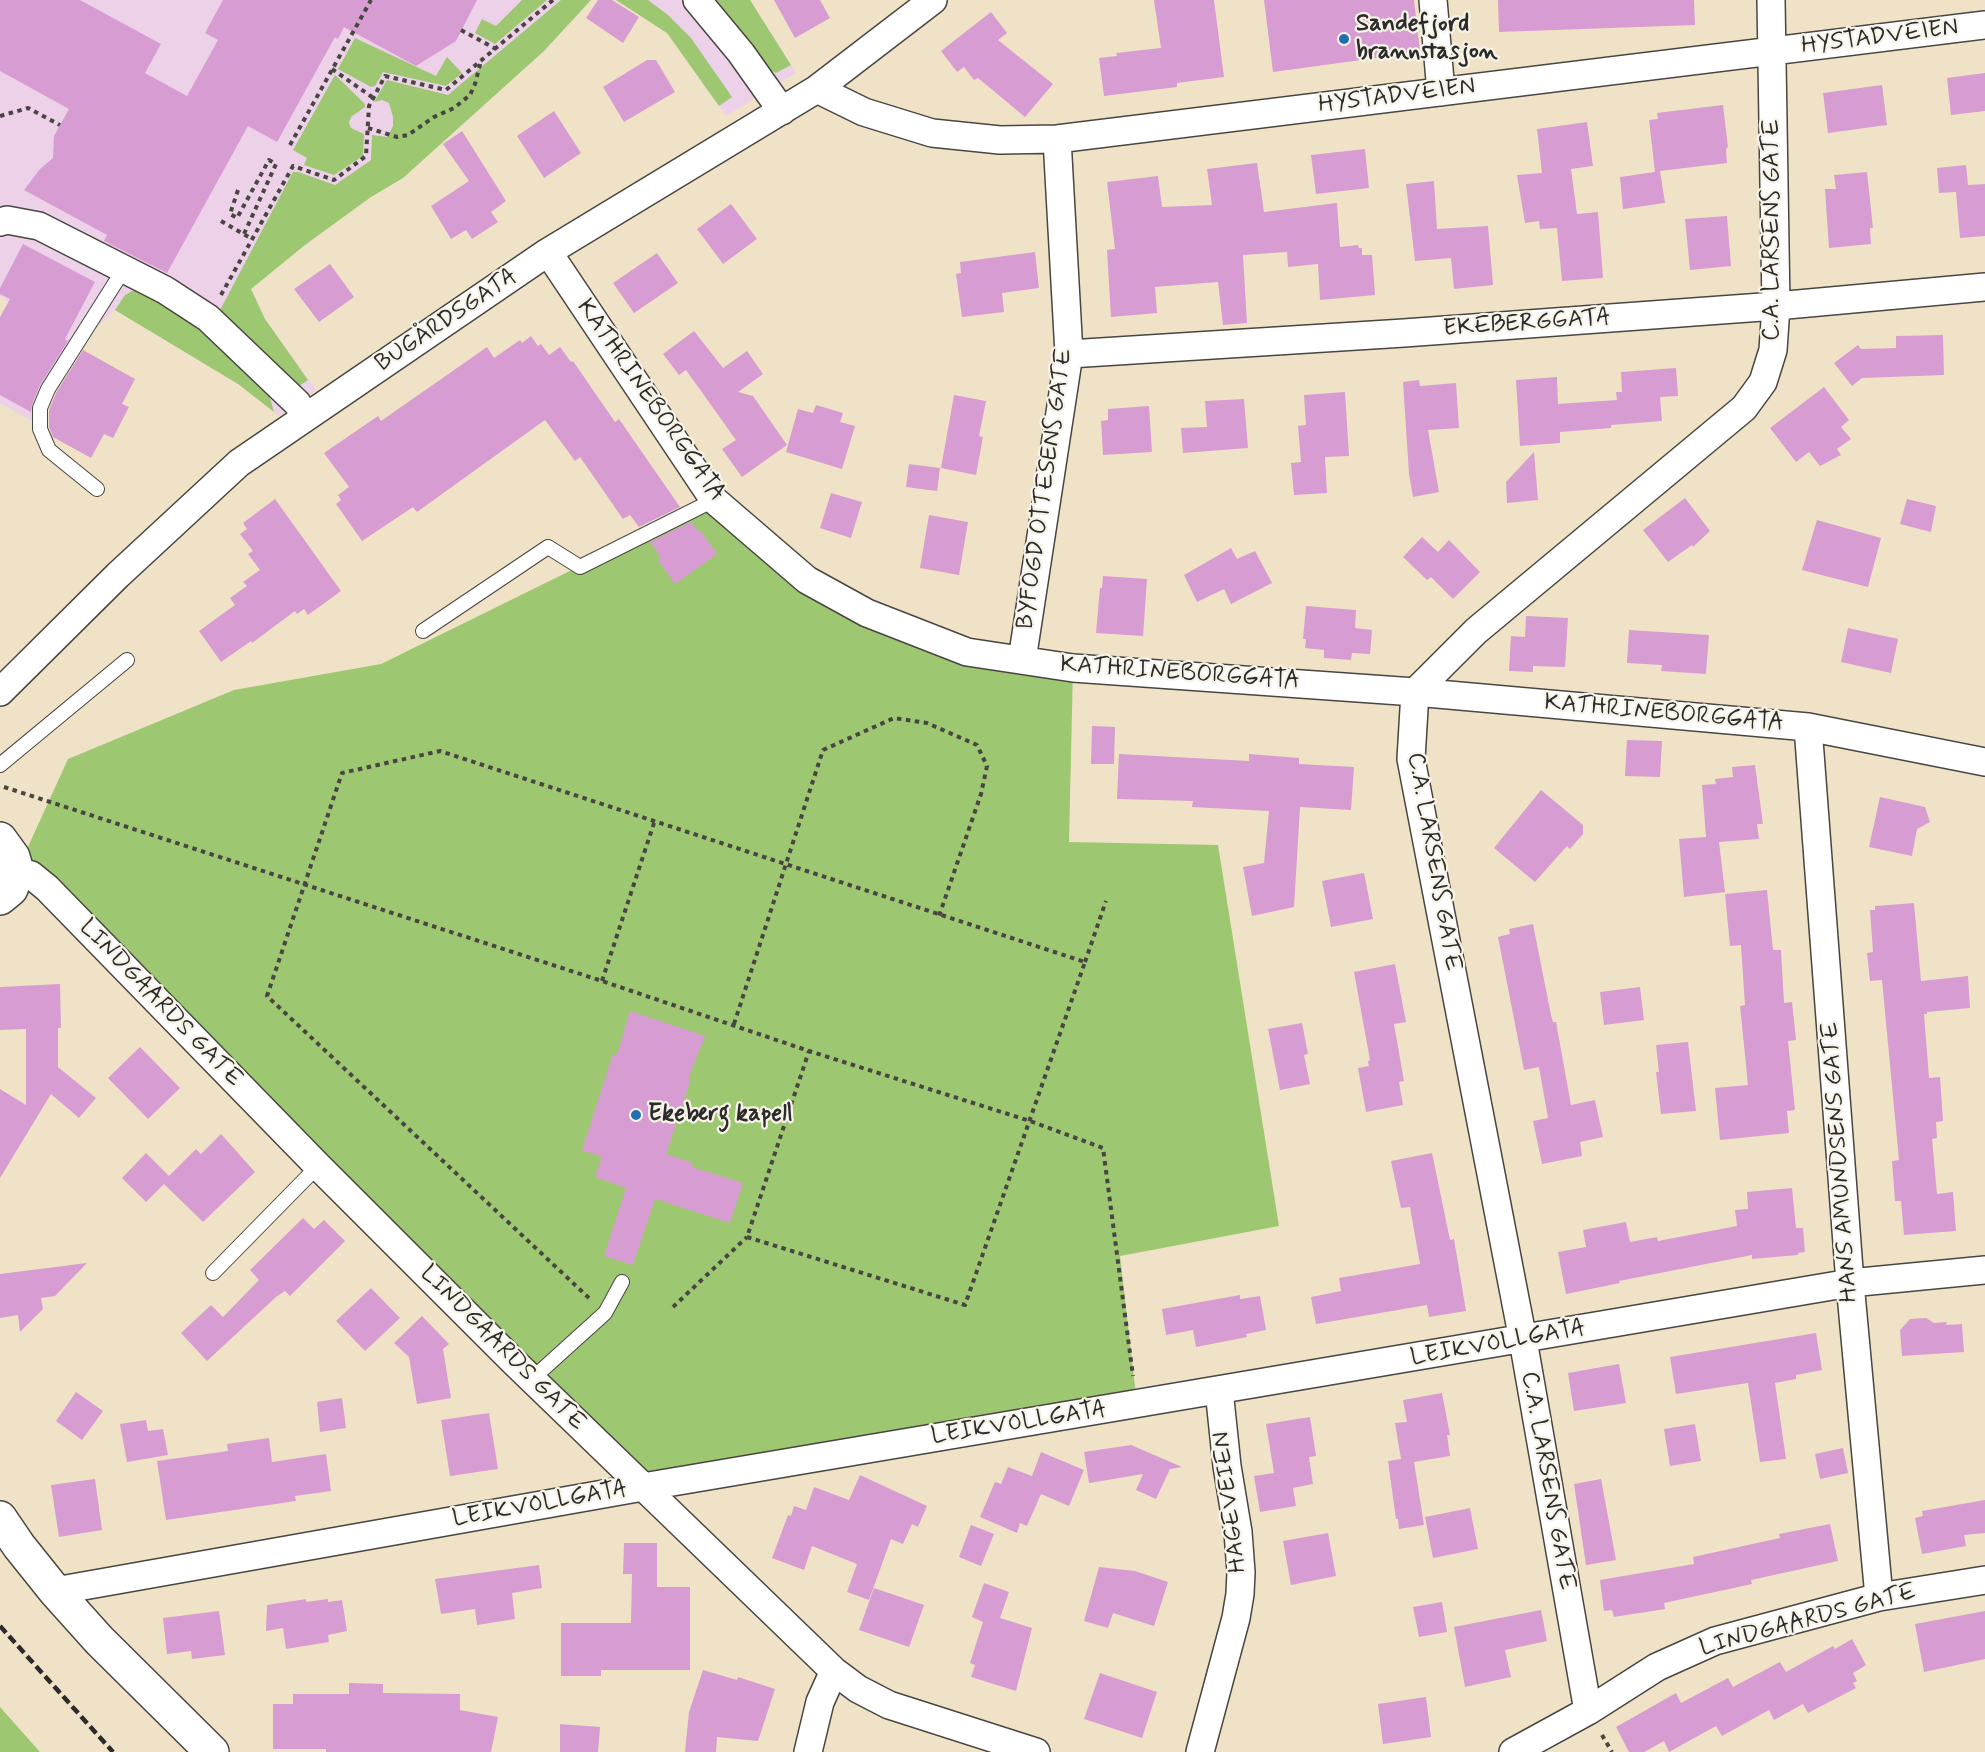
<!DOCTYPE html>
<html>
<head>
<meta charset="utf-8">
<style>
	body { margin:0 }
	canvas { display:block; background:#f0e2c6 }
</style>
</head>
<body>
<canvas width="1985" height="1752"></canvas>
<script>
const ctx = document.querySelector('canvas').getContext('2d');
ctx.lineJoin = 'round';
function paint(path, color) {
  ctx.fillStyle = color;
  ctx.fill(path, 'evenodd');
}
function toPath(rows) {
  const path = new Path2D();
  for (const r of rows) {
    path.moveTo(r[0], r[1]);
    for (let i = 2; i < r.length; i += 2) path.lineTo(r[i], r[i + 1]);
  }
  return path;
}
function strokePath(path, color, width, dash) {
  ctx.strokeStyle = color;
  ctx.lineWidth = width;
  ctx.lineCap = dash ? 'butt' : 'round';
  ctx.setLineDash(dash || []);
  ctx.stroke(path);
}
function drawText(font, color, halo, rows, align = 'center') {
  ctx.font = font + ' Mynerve,sans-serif';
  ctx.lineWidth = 4.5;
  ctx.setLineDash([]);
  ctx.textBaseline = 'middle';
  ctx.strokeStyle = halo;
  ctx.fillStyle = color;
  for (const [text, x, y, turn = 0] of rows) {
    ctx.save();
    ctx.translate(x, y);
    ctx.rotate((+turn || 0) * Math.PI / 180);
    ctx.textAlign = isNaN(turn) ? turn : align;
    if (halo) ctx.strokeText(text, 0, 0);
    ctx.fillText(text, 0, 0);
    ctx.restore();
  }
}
const built = toPath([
	[0,0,591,0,544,51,403,178,371,197,305,245,251,289,265,319,316,390,279,416,238,384,115,310,82,342,35,423,0,403,0,319,9,302,0,296],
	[616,0,750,0,796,73,726,116,667,33]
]);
const green = toPath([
	[522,0,547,0,495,44,475,33,482,19,496,26],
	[561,0,591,0,544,51,403,178,371,197,305,245,251,289,265,319,308,380,299,386,295,383,219,312,293,172,298,172,335,185,371,160,372,135,387,137,390,132,393,126,393,117,389,103,382,100,374,102,387,80,448,95],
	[616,0,648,0,668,15,691,38,732,97,719,106,667,33],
	[715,0,750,0,791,65,776,73,764,66],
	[355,38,436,76,447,57,462,73,446,86,383,72,375,86,371,87,338,69],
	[335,75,365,104,365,107,351,117,349,123,351,128,364,134,363,156,334,175,304,165,307,158,293,150],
	[142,290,190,319,268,391,274,412,238,384,115,310,125,295,132,291],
	[714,500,807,580,921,635,1073,668,1069,842,1218,845,1279,1226,1120,1256,1137,1404,643,1487,17,871,68,759,234,690,381,664],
	[0,1707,40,1752,0,1752]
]);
const building = toPath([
	[0,0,80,0,161,44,145,73,187,96,218,40,205,33,223,0,477,0,456,41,416,66,344,27,338,39,335,37,277,142,248,126,167,273,104,241,107,235,24,190,40,169,53,158,54,136,69,109,0,71],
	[598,0,612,0,639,17,623,43,586,18],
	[774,0,820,0,830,18,795,38],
	[1154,0,1214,0,1224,77,1177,83,1177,87,1104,96,1099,58,1117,56,1116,53,1161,48],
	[1264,0,1414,0,1420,52,1273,72],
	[1498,0,1694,0,1695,25,1499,32],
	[991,12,1007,33,998,40,1053,84,1025,117,978,78,974,80,964,67,957,72,941,51],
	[647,60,656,60,675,92,624,122,603,87],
	[1985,73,1985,111,1951,115,1947,78],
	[1882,85,1887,125,1828,133,1823,93],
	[1723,105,1728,147,1726,149,1727,163,1660,171,1665,203,1623,209,1620,177,1655,172,1649,120,1658,119,1657,113],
	[554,111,581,153,544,178,517,136],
	[1587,122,1593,166,1571,169,1577,214,1598,212,1603,278,1562,281,1557,228,1540,229,1539,221,1525,223,1517,175,1542,173,1537,129],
	[462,131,506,201,491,212,498,222,472,239,466,230,451,239,431,206,469,181,443,144],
	[1365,149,1369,188,1316,194,1311,155],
	[1257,163,1264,212,1337,203,1340,247,1358,245,1359,248,1362,248,1362,255,1372,255,1375,295,1320,300,1318,264,1288,267,1287,252,1243,255,1247,323,1223,325,1218,282,1155,287,1157,313,1111,317,1107,250,1115,249,1107,182,1158,176,1162,207,1212,205,1207,169],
	[1966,165,1968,185,1985,184,1985,236,1960,238,1956,192,1939,193,1937,168],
	[1867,172,1873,228,1870,228,1871,244,1829,248,1825,189,1836,189,1834,175],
	[1434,181,1437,229,1488,226,1493,285,1454,289,1451,258,1415,261,1406,184],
	[731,204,757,239,723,264,697,229],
	[1727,216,1731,266,1690,270,1685,219],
	[23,244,95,282,65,339,68,341,40,385,32,405,31,412,0,395,0,317,10,299,0,294,0,288],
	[1035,252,1039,288,1002,293,1004,312,962,317,956,274,961,273,960,262],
	[657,253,678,283,634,313,613,283],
	[330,264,354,297,319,322,294,289],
	[694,331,723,368,747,351,763,374,738,392,753,396,787,445,742,477,722,449,736,440,686,370,679,375,663,354],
	[1943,335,1944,375,1862,378,1852,386,1834,363,1858,345,1861,349,1896,348,1896,336],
	[531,336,538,346,541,344,549,355,560,347,571,362,573,361,615,422,619,419,680,507,639,527,630,515,623,519,580,457,575,461,545,420,417,512,413,507,362,541,336,504,341,500,338,495,349,487,324,453,378,416,381,421,487,347,494,358,520,340,522,343],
	[83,350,135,379,122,404,129,407,113,438,104,434,91,458,53,437,49,427,49,410,56,393],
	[1676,368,1678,396,1660,397,1662,421,1611,425,1611,428,1560,432,1560,443,1520,446,1516,380,1557,377,1558,404,1617,400,1616,392,1622,392,1621,372],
	[1419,380,1420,386,1456,383,1459,428,1428,430,1439,492,1413,497,1409,474,1403,382],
	[1824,387,1849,420,1841,427,1851,439,1837,449,1841,455,1820,466,1809,452,1796,462,1770,428],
	[1345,392,1349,456,1325,457,1327,493,1294,495,1291,463,1301,462,1298,426,1306,425,1304,395],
	[954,395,986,401,979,436,983,437,976,475,941,468],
	[1244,399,1248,448,1183,453,1181,428,1207,427,1205,401],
	[816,405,843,413,840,422,855,426,842,469,786,452,798,409,813,413],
	[1149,406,1152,452,1103,455,1101,421,1108,420,1108,409],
	[1534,452,1538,500,1507,503,1506,482],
	[909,464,940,468,937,491,906,487],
	[831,493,862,502,851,538,820,528],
	[1685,498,1710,531,1693,547,1692,545,1668,562,1643,530],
	[275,499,341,591,308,615,304,609,297,614,295,611,252,643,251,641,221,662,199,631,235,605,230,598,247,586,243,582,260,570,248,554,253,551,240,534,247,529,243,523],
	[1907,499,1936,506,1931,532,1900,524],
	[929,515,968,522,959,575,920,568],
	[1817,520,1881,538,1868,587,1802,570],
	[691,522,698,531,700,530,717,554,675,584,658,560,661,558,650,542],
	[1422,537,1438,552,1449,540,1480,572,1453,599,1431,577,1427,580,1403,557],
	[1231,548,1237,559,1255,551,1272,583,1231,604,1224,589,1197,602,1184,575],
	[1103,576,1147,579,1143,636,1096,633,1100,588,1102,588],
	[1306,606,1356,610,1355,628,1372,630,1370,654,1352,653,1351,660,1324,658,1324,650,1305,648,1306,639,1303,639],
	[1526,616,1568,618,1565,667,1533,666,1533,672,1509,671,1511,636,1525,637],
	[1848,628,1898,639,1891,673,1841,662],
	[1629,630,1709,635,1706,674,1661,671,1662,665,1627,663],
	[1092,726,1115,727,1114,764,1091,764],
	[1627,740,1662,741,1660,777,1625,776],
	[1119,754,1249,761,1249,754,1299,758,1299,764,1354,767,1351,810,1300,807,1294,907,1252,916,1243,867,1264,863,1269,811,1192,807,1193,801,1117,799],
	[1755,765,1763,824,1757,824,1759,839,1719,842,1725,892,1684,897,1679,839,1706,837,1702,785,1716,784,1715,779,1733,777,1732,767],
	[1541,790,1583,825,1583,834,1570,849,1567,846,1535,882,1494,848],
	[1880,797,1925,807,1930,822,1917,829,1912,856,1869,847],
	[1364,873,1373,919,1331,927,1322,881],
	[1767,890,1773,950,1781,950,1784,1003,1792,1002,1796,1040,1788,1041,1795,1110,1787,1111,1789,1133,1720,1140,1715,1088,1748,1085,1740,1006,1745,1005,1741,945,1730,946,1725,894],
	[1914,903,1921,981,1968,976,1970,1008,1927,1012,1927,1014,1924,1014,1929,1078,1940,1077,1943,1121,1936,1122,1937,1138,1932,1139,1937,1194,1953,1192,1956,1231,1904,1235,1901,1201,1895,1201,1892,1161,1899,1160,1882,980,1870,981,1867,953,1873,952,1870,910,1875,910,1875,906],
	[1533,924,1551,1015,1553,1022,1556,1022,1571,1105,1595,1100,1603,1137,1580,1142,1582,1156,1542,1164,1533,1121,1548,1118,1539,1067,1524,1070,1498,937,1510,934,1509,929],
	[1395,964,1406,1022,1394,1024,1404,1081,1399,1082,1403,1105,1366,1112,1358,1068,1369,1066,1368,1061,1370,1060,1354,972],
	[60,984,61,1028,58,1028,58,1067,96,1098,79,1118,51,1094,0,1178,0,1089,26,1105,26,1029,0,1030,0,987],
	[1640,987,1644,1020,1604,1025,1600,992],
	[630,1011,705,1036,688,1079,691,1079,666,1154,693,1163,692,1167,743,1183,730,1223,655,1199,633,1265,604,1256,626,1188,595,1177,602,1157,582,1150,613,1054,617,1055],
	[1302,1023,1308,1054,1304,1055,1310,1084,1280,1090,1268,1029],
	[1688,1042,1696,1111,1661,1114,1656,1072,1659,1072,1656,1045],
	[140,1047,180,1088,148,1119,108,1078],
	[221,1134,255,1172,203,1222,164,1184,146,1202,122,1178,146,1153,169,1176,196,1149,201,1154],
	[1432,1153,1450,1240,1454,1239,1466,1311,1429,1317,1427,1305,1316,1324,1311,1297,1341,1291,1339,1278,1420,1264,1410,1207,1401,1208,1391,1161],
	[1792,1188,1796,1228,1803,1228,1805,1252,1798,1253,1798,1255,1752,1259,1752,1255,1619,1281,1620,1283,1566,1294,1558,1252,1586,1247,1583,1230,1626,1222,1630,1242,1657,1237,1658,1241,1737,1226,1735,1210,1748,1209,1747,1192],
	[303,1218,314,1229,324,1220,345,1241,290,1296,285,1291,276,1297,207,1361,181,1333,211,1305,223,1317,259,1280,250,1270],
	[87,1263,55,1296,41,1298,43,1309,20,1332,18,1315,0,1318,0,1274],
	[371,1288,400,1318,365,1351,336,1321],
	[1240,1295,1240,1299,1260,1296,1266,1330,1246,1334,1247,1337,1196,1347,1193,1330,1166,1335,1162,1309],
	[422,1316,449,1344,443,1349,451,1398,417,1404,409,1357,394,1343],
	[1926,1318,1934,1323,1947,1322,1946,1325,1962,1324,1964,1352,1902,1356,1900,1330,1910,1319],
	[1816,1333,1822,1370,1796,1375,1796,1379,1775,1383,1786,1459,1760,1462,1748,1383,1676,1394,1670,1357],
	[1619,1364,1626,1403,1574,1411,1568,1373],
	[76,1392,103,1411,82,1440,56,1421],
	[1442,1393,1450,1435,1447,1435,1450,1456,1414,1462,1424,1525,1399,1529,1398,1519,1396,1519,1388,1461,1401,1459,1395,1423,1407,1422,1403,1400],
	[342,1398,346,1428,320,1432,317,1402],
	[489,1413,498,1469,450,1476,441,1420],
	[1310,1417,1316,1456,1309,1457,1313,1484,1293,1488,1296,1506,1260,1512,1254,1476,1274,1473,1266,1424],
	[146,1420,148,1431,163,1429,168,1455,127,1462,120,1424],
	[1695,1424,1701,1461,1670,1466,1664,1429],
	[269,1438,272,1462,326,1454,331,1491,295,1496,296,1501,166,1520,157,1461,228,1451,227,1444],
	[1131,1445,1182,1467,1170,1469,1156,1499,1136,1490,1143,1474,1089,1483,1084,1452],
	[1843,1448,1848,1473,1820,1479,1815,1454],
	[1041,1452,1084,1470,1069,1506,1041,1494,1027,1526,1020,1523,1017,1533,980,1517,995,1482,1001,1484,1008,1467,1032,1476],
	[860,1475,927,1506,918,1527,912,1524,903,1544,891,1539,869,1600,847,1592,857,1564,812,1546,804,1570,772,1558,788,1515,791,1516,794,1506,806,1510,814,1487,849,1500],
	[95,1479,102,1530,59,1537,51,1485],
	[1601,1479,1616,1560,1586,1565,1574,1484],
	[1985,1500,1985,1533,1964,1535,1966,1546,1922,1554,1915,1518,1923,1516,1922,1511],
	[1470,1508,1478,1549,1433,1558,1425,1517],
	[1830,1524,1838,1561,1751,1580,1752,1584,1664,1603,1665,1609,1614,1617,1612,1610,1604,1611,1600,1580,1694,1564,1693,1557,1780,1538,1779,1534],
	[971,1525,994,1534,981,1566,959,1557],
	[1328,1533,1336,1576,1291,1585,1283,1541],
	[624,1543,657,1543,657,1587,690,1587,690,1670,601,1670,601,1676,561,1676,561,1623,631,1623,632,1574,623,1574],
	[539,1565,542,1588,512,1593,515,1619,477,1625,475,1609,441,1614,435,1579],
	[1099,1567,1135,1571,1168,1582,1154,1626,1113,1613,1108,1628,1084,1621],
	[984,1583,1009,1592,1000,1618,1032,1628,1016,1691,971,1677,975,1665,970,1663,983,1622,972,1617],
	[874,1588,924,1605,909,1647,859,1630],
	[306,1599,306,1602,328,1599,328,1602,342,1600,347,1631,328,1635,329,1642,286,1649,283,1628,266,1631,267,1605],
	[1442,1602,1447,1632,1419,1637,1413,1607],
	[1541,1610,1547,1641,1505,1650,1511,1677,1465,1687,1454,1627],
	[219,1611,225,1655,192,1659,191,1651,167,1654,163,1618],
	[1985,1611,1985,1659,1924,1672,1915,1624],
	[1852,1639,1866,1665,1853,1673,1857,1681,1853,1683,1856,1688,1808,1713,1803,1704,1774,1720,1769,1710,1722,1736,1716,1726,1669,1752,1664,1741,1644,1752,1629,1752,1616,1727,1676,1693,1681,1703,1728,1678,1733,1687,1780,1662,1786,1672,1833,1646,1835,1649],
	[703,1670,737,1680,738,1677,775,1689,758,1741,717,1737,716,1752,685,1752,689,1712],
	[1100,1673,1157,1692,1142,1738,1084,1719],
	[349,1683,383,1684,383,1693,460,1694,460,1710,498,1717,491,1752,326,1752,326,1749,273,1749,273,1704,293,1704,293,1694,349,1694],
	[1426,1697,1431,1737,1383,1744,1378,1704],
	[560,1724,600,1727,598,1752,560,1752]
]);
const path = toPath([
	[461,30,496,49],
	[332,69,372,97],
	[0,116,28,108,60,125],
	[368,128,397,137,408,135,434,117,454,108,470,95,475,84,481,61],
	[290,145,371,0],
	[238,190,230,214,237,218,269,160,276,164,244,234],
	[221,221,252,239],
	[221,295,293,166,334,180,366,156,369,106,385,76,446,90,553,0],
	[4,787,602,981,809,1051,1030,1121,1103,1148,1133,1376],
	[1085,962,1106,901],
	[602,981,655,820],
	[734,1024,823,750,894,718,927,723,977,745,987,766,981,794,939,916],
	[589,1298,267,996,342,773,440,751,1085,962,965,1305,747,1237,809,1051],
	[673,1307,747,1237],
	[1602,1735,1612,1752]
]);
const service = toPath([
	[97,489,49,450,40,429,40,408,48,389,124,269],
	[423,631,548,547,580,567,714,500],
	[0,765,127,660],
	[213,1273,318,1166],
	[532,1379,605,1313,622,1282]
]);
const minor = toPath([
	[697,0,741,53,782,111],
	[1433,0,1441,92],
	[817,89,864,112,932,133,1000,140,1057,139,1985,25],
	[0,222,7,220,39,226,165,290,208,318,297,403,306,417],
	[548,252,714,500,807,580,867,613,967,652,1073,668,1415,692,1808,727,1985,762],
	[1069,354,1404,333,1776,306,1985,287],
	[1022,660,1069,354,1057,139],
	[0,692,118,575,239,463,548,252,817,89,933,0],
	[1808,727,1850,1283,1879,1597],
	[17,871,31,875,47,888,318,1166,515,1363,834,1671,858,1689,889,1705,1036,1752],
	[55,1591,643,1487,1850,1283,1985,1270],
	[1588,1711,1523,1340,1411,759,1415,692,1476,631,1744,408,1763,382,1773,350,1776,306,1771,0],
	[808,1752,820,1702,834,1671],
	[1200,1752,1236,1618,1240,1594,1241,1572,1238,1532,1227,1466,1219,1390],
	[1513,1752,1588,1711,1657,1667,1715,1641,1879,1597,1985,1580]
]);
const secondary = toPath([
	[0,839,13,857,17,871,11,889,0,898],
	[0,1518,19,1546,55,1591,99,1640,212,1752]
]);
const rail = toPath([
	[0,1626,113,1752]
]);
const markers = [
	[1344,39,6,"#1f6fb2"],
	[636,1115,6,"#1f6fb2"]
];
const poiNames = [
	["Sandefjord",1356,25],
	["brannstasjon",1356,53],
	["Ekeberg kapell",648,1115]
];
const streetNames = [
	["HYSTADVEIEN",1880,38,-7],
	["HYSTADVEIEN",1397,97,-7],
	["C.A. LARSENS GATE",1773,230,-90],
	["BUGÅRDSGATA",447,321,-34],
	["EKEBERGGATA",1527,324,-4],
	["KATHRINEBORGGATA",650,401,55],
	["BYFOGD OTTESENS GATE",1046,489,-82],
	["KATHRINEBORGGATA",1180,674,4],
	["KATHRINEBORGGATA",1664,714,5],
	["C.A. LARSENS GATE",1433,862,80],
	["LINDGAARDS GATE",160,1004,46],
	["HANS AMUNDSENS GATE",1841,1162,-94],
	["LEIKVOLLGATA",1498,1344,-10],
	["LINDGAARDS GATE",502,1349,45],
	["LEIKVOLLGATA",1019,1424,-9],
	["C.A. LARSENS GATE",1547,1481,80],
	["HAGEVEIEN",1231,1502,-97],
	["LEIKVOLLGATA",540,1505,-10],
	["LINDGAARDS GATE",1808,1621,-15]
];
paint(built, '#edd1e9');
paint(green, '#9ec772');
paint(building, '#d79dd2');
strokePath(service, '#494642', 16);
strokePath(minor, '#494642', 30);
strokePath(secondary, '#494642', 36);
strokePath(path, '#494642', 4, [4.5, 4.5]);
strokePath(service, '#fff', 14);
strokePath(minor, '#fff', 27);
strokePath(secondary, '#fff', 33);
strokePath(rail, '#2b2b2b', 4.5, [9, 4.5]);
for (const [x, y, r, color] of markers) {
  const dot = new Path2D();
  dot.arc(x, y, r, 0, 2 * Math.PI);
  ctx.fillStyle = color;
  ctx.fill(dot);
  strokePath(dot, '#f7f3e8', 2);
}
drawText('bold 24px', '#2b2b2b', '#f7f3e8', poiNames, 'left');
drawText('24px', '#2b2b2b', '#f7f3e8', streetNames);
</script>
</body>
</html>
